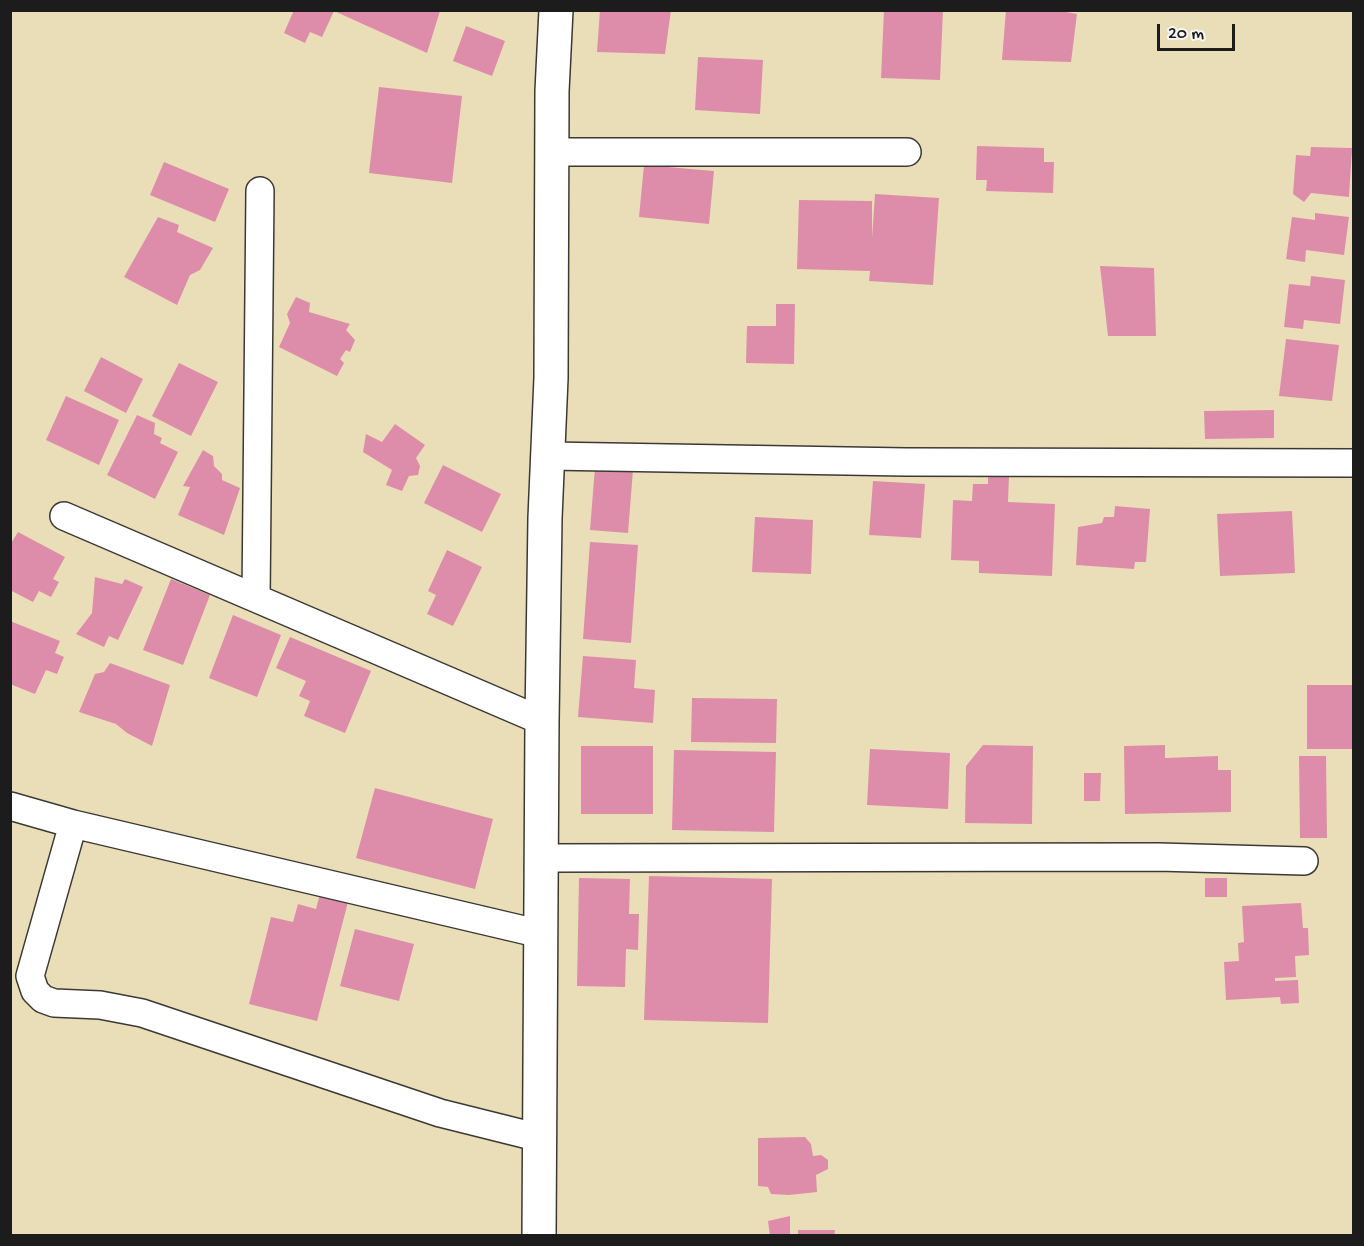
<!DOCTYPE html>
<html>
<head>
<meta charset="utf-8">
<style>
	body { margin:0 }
	#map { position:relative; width:1364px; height:1246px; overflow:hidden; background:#eadeb9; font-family:"Gochi Hand",sans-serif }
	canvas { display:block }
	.frame { position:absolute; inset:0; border:12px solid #1c1c1c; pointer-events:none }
	.scale { position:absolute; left:1157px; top:24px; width:78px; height:27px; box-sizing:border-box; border:3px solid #1c1c1c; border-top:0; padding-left:8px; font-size:18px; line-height:21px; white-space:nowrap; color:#1c1c1c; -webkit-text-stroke:4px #f6f6f2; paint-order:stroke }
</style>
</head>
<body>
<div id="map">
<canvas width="1364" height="1246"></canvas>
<div class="frame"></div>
<div class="scale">20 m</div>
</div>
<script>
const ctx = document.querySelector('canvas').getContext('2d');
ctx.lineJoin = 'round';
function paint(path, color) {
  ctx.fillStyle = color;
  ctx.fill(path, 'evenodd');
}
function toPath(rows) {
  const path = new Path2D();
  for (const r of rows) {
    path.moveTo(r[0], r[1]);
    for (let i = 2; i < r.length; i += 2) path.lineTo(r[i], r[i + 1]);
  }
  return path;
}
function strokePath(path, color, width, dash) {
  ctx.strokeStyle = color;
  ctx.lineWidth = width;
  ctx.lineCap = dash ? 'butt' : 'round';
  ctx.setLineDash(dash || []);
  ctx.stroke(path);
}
const building = toPath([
	[294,10,438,10,440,11,427,53,334,11,322,37,310,32,305,43,284,33],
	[600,10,671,10,665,54,597,52],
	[884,10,943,10,940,80,881,78],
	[1006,10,1055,10,1077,14,1071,62,1002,60],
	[466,26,505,41,492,76,453,61],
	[698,57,763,60,760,114,695,110],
	[379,87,462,96,452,183,369,173],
	[977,146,1044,148,1044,162,1054,162,1053,193,986,191,987,180,976,180],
	[1311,147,1352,148,1349,197,1311,193,1304,202,1293,194,1296,155,1310,156],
	[164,162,229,189,215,222,150,195],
	[644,165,714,171,709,224,639,217],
	[875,194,939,198,933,285,869,281,870,271,797,269,799,200,872,201,872,238],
	[1315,213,1349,217,1344,255,1306,250,1305,262,1286,259,1292,217,1315,220],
	[158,217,179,225,177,232,213,248,200,270,190,275,177,305,124,277],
	[1100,266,1154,268,1156,336,1108,336],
	[1311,276,1345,280,1340,324,1304,320,1303,329,1284,327,1289,284,1310,286],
	[296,297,310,303,309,312,350,324,346,330,355,340,350,352,346,350,340,359,344,363,337,376,279,347,290,323,287,314],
	[776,304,795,304,794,364,746,363,747,326,776,326],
	[1286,339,1339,345,1332,401,1279,396],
	[101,357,143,379,126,413,84,391],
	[179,363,218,382,191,436,152,416],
	[66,396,119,420,99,465,46,440],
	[1274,410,1274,438,1205,439,1204,411],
	[137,415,155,423,154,434,162,438,160,443,178,452,155,499,107,475],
	[395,424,425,445,416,458,420,466,418,475,409,476,402,491,386,485,392,470,363,452,366,434,382,442],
	[203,450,213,456,214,466,222,474,222,480,240,488,224,535,178,515,190,487,183,486],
	[443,465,501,494,482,532,424,503],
	[595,467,633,470,628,533,590,530],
	[988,474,1009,475,1008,502,1055,504,1052,576,979,573,979,561,951,560,953,500,972,501,973,484,988,484],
	[873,481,925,484,921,538,869,535],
	[1115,506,1150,509,1146,562,1135,562,1134,569,1076,565,1078,527,1102,523,1104,517,1114,517],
	[1292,511,1295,573,1220,576,1217,514],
	[755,517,813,520,811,574,752,572],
	[18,532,65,557,53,579,59,582,51,597,39,591,33,602,10,590,10,545],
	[590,542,638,545,631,643,583,639],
	[447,550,482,567,453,626,427,614,436,595,428,591],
	[95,577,122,584,125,579,143,587,118,640,109,636,104,647,76,634,92,613],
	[171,579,210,595,183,665,143,650],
	[233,615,281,635,257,697,209,678],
	[10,621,60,641,55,653,64,657,57,674,46,670,35,694,10,684],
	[290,637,371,671,345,733,304,716,310,701,299,696,306,681,276,668],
	[583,656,636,660,634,688,655,690,653,723,578,717],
	[110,663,170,685,152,746,127,733,116,724,79,712,95,674,104,672],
	[1307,685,1354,685,1354,749,1307,749],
	[692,698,777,699,776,743,691,742],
	[983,745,1033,746,1032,824,965,823,966,766],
	[1165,745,1165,758,1218,756,1218,770,1231,770,1231,812,1125,814,1124,746],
	[581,746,653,746,653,814,581,814],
	[870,749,950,753,948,809,867,805],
	[674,750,776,752,774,832,672,830],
	[1299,756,1326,756,1327,838,1300,838],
	[1084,773,1101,773,1100,801,1084,801],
	[375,788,493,819,475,889,356,858],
	[649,876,772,879,768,1023,644,1020],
	[579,878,630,879,629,914,639,914,638,950,626,949,625,987,577,986],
	[1205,878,1227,878,1227,897,1205,897],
	[320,894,348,902,317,1021,249,1004,271,917,293,922,298,904,316,909],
	[1301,903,1303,928,1308,928,1309,955,1295,956,1296,977,1275,978,1275,981,1298,980,1299,1003,1281,1004,1280,997,1226,1000,1224,962,1239,961,1238,943,1244,942,1242,906],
	[355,929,414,944,399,1001,340,986],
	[805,1137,811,1144,813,1156,821,1155,828,1160,828,1169,816,1175,817,1192,789,1195,771,1194,768,1187,758,1186,758,1138],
	[790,1216,790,1236,770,1236,768,1221],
	[798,1230,835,1230,834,1236,798,1236]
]);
const minor = toPath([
	[551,152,907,152],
	[549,456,906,462,1354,463],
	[64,516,542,721],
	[256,598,260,191],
	[10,806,73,824,541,934],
	[73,824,30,976,35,991,43,999,54,1003,100,1005,142,1013,440,1113,540,1138],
	[540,858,1158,857,1304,861]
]);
const secondary = toPath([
	[539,1236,542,721,545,518,551,378,552,91,556,10]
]);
paint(building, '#dd8da9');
strokePath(minor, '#3b3934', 30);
strokePath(secondary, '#3b3934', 36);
strokePath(minor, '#fff', 27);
strokePath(secondary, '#fff', 33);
</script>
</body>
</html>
